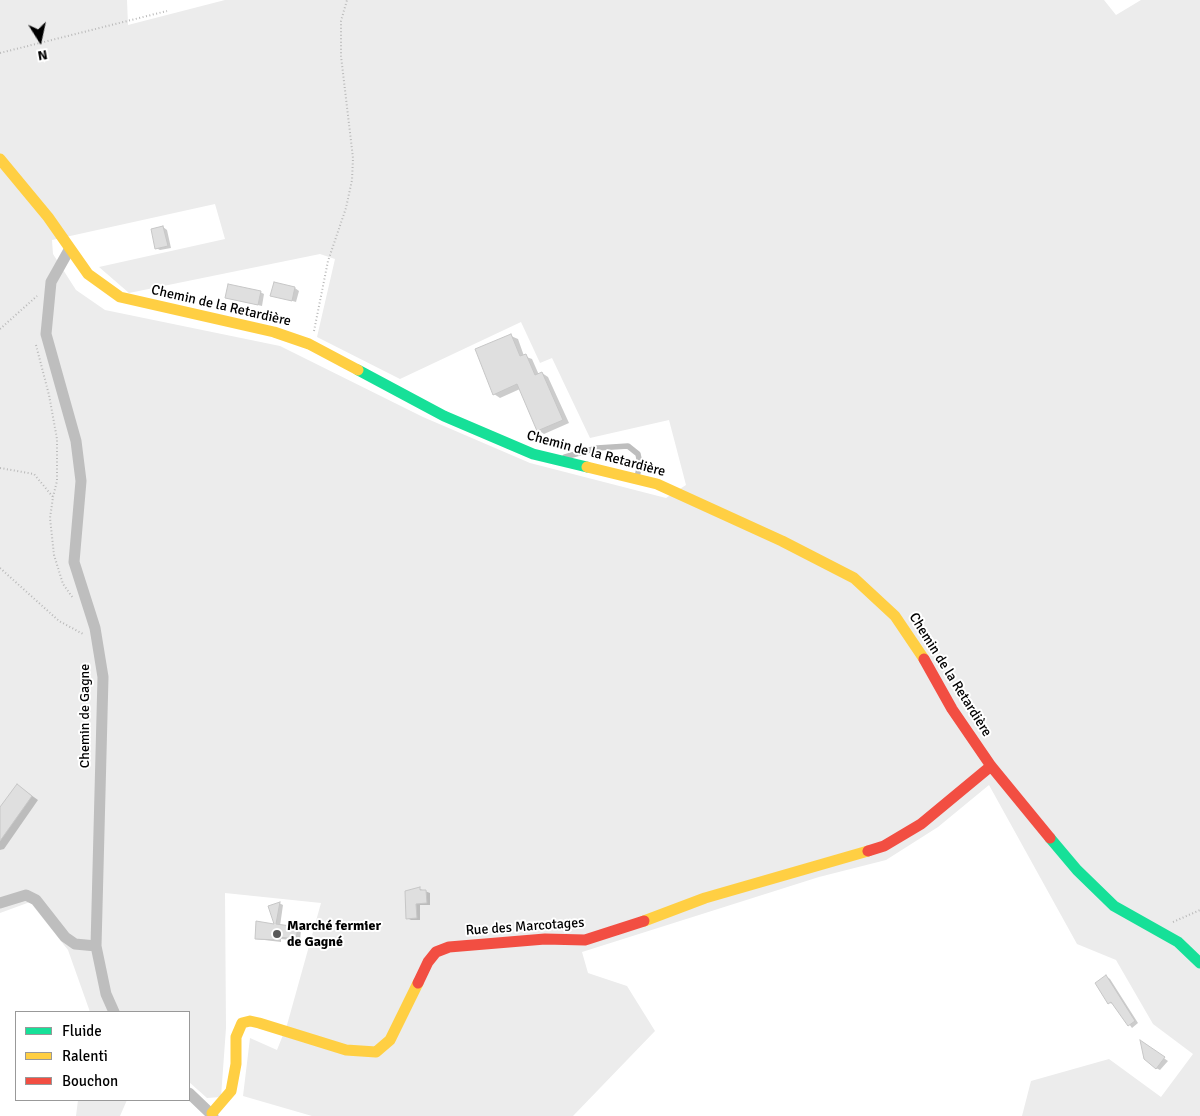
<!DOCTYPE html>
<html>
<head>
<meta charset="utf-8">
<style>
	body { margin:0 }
	#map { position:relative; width:1200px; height:1116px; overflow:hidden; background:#fff; font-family:Signika,sans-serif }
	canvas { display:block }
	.legend { position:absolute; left:15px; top:1011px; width:175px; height:90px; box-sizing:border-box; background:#fff; border:1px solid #999; margin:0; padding:6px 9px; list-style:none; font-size:15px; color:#000 }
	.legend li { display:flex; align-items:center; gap:10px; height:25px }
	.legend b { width:25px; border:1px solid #999 }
	.north { position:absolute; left:15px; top:15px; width:50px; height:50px; -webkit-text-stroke:4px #fff; paint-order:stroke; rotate:170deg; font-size:14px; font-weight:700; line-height:20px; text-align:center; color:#000 }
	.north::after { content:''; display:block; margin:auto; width:18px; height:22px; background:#000; clip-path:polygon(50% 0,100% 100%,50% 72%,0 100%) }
</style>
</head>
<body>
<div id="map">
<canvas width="1200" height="1116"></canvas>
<ul class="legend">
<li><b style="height:6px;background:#16e098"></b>Fluide</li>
<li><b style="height:6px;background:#ffcf43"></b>Ralenti</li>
<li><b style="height:6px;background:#f24e42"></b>Bouchon</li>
</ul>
<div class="north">N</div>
</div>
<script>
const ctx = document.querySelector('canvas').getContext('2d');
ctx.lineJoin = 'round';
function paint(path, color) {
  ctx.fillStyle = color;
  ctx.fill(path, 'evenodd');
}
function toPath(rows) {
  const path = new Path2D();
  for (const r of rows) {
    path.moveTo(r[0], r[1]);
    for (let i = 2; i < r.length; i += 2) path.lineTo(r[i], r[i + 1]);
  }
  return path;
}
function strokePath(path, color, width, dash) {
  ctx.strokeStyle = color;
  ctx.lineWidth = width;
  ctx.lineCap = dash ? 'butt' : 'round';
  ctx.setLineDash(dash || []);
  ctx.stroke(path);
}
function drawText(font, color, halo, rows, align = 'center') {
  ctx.font = font + ' Signika,sans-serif';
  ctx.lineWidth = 4;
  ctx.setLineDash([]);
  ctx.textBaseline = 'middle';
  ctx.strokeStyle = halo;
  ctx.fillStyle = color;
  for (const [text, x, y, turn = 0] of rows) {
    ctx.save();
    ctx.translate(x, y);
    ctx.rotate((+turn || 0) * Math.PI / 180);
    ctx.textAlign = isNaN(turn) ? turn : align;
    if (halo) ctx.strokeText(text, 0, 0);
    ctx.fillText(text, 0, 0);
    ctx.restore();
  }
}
const green = toPath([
	[0,0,127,0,128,25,225,0,1104,0,1116,15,1141,0,1200,0,1200,1116,1022,1116,1031,1081,1109,1059,1161,1097,1193,1054,1153,1024,1116,960,1077,944,989,785,938,827,886,860,819,877,582,952,588,973,627,986,655,1031,573,1116,312,1116,243,1096,250,1038,277,1050,287,1025,321,903,225,893,226,1028,221,1097,207,1098,189,1082,189,1012,90,1012,68,950,30,902,0,913],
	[215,204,225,239,99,267,129,293,320,254,335,259,317,337,400,379,521,322,540,363,552,358,590,438,669,420,686,485,666,498,530,463,423,417,280,346,105,310,76,290,53,254,52,240],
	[78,1100,127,1100,120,1116,76,1116]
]);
const shadow = toPath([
	[163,227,167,230,171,248,160,250,156,248],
	[295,288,299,291,296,302,272,295],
	[260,292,264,294,262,306,227,298],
	[511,336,518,339,524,356,532,359,539,375,542,373,548,377,569,423,544,434,538,430,520,389,500,398,494,394],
	[17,785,38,800,4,849,0,850,0,809],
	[420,889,430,893,430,905,420,905,420,920,411,920,407,918],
	[279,903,283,905,280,926,301,930,300,941,281,939,281,942,256,939,276,925,270,907],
	[1106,976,1110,979,1138,1023,1132,1028,1114,1004,1109,1003],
	[1142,1043,1168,1061,1160,1070,1156,1068]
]);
const building = toPath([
	[163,226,168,246,155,249,151,229,163,226],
	[274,282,295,287,292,301,270,296,274,282],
	[228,284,261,291,258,305,225,298,228,284],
	[511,334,520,356,526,354,535,375,542,372,563,420,537,431,517,384,493,395,475,349,511,334],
	[17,784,32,796,0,841,0,807,17,784],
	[420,887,420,890,426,890,427,903,416,904,417,918,406,919,405,891,420,887],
	[280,902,276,924,298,927,296,939,278,937,277,940,255,939,256,921,274,924,268,906,280,902],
	[1106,975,1135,1021,1128,1026,1111,1002,1108,1004,1095,983,1106,975],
	[1140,1040,1165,1057,1156,1069,1144,1059,1140,1040]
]);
const path = toPath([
	[0,53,167,11],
	[0,329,37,296],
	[314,331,328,261,346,208,352,180,353,158,341,56,341,21,347,0],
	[36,345,49,395,57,439,57,481,53,497],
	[0,468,34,474,53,497,50,518,54,555,63,584,73,598],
	[0,568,59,621,83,634,84,633],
	[1173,922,1200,910]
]);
const lane = toPath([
	[565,457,597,448,628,446,638,454,640,464,637,477]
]);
const street = toPath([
	[69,250,51,282,46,334,76,441,81,481,74,562,95,628,103,677,96,946,106,994,114,1012],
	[0,903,26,895,36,900,65,937,75,944,96,946],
	[189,1093,213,1116]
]);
const fast = toPath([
	[358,370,444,416,533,454,587,467],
	[1050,838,1077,870,1114,906,1178,942,1200,963]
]);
const slow = toPath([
	[0,159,48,217,88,274,120,297,274,332,309,344,358,370],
	[587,467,657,484,782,541,854,578,895,616,924,659],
	[644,921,705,898,868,851],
	[212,1113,231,1091,236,1064,236,1037,242,1023,250,1021,259,1023,346,1050,376,1052,390,1040,418,983]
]);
const jam = toPath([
	[924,659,952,709,991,766,1050,838],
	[868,851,884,846,921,824,991,766],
	[418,983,428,962,436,952,449,947,545,939,585,940,644,921]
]);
const markers = [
	[277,934,5,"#595959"]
];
const streetNames = [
	["Chemin de la Retardière",221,306,13],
	["Chemin de la Retardière",596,454,15],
	["Chemin de la Retardière",950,675,58],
	["Chemin de Gagne",85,716,-90],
	["Rue des Marcotages",525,927,-4]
];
const poiNames = [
	["Marché fermier",287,926],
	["de Gagné",287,942]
];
paint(green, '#ececec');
paint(shadow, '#0003');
paint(building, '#dfdfdf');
strokePath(building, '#c7c7c7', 1);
strokePath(path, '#b9b9b9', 2, [1, 2.5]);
strokePath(lane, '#bebebe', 5.5);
strokePath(street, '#bebebe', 11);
strokePath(fast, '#16e098', 11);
strokePath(slow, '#ffcf43', 11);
strokePath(jam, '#f24e42', 11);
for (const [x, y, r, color] of markers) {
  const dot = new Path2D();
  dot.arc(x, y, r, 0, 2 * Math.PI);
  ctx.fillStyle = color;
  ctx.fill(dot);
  strokePath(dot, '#fff', 2);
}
drawText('14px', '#000', '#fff', streetNames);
drawText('bold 14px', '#000', '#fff', poiNames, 'left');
</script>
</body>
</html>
